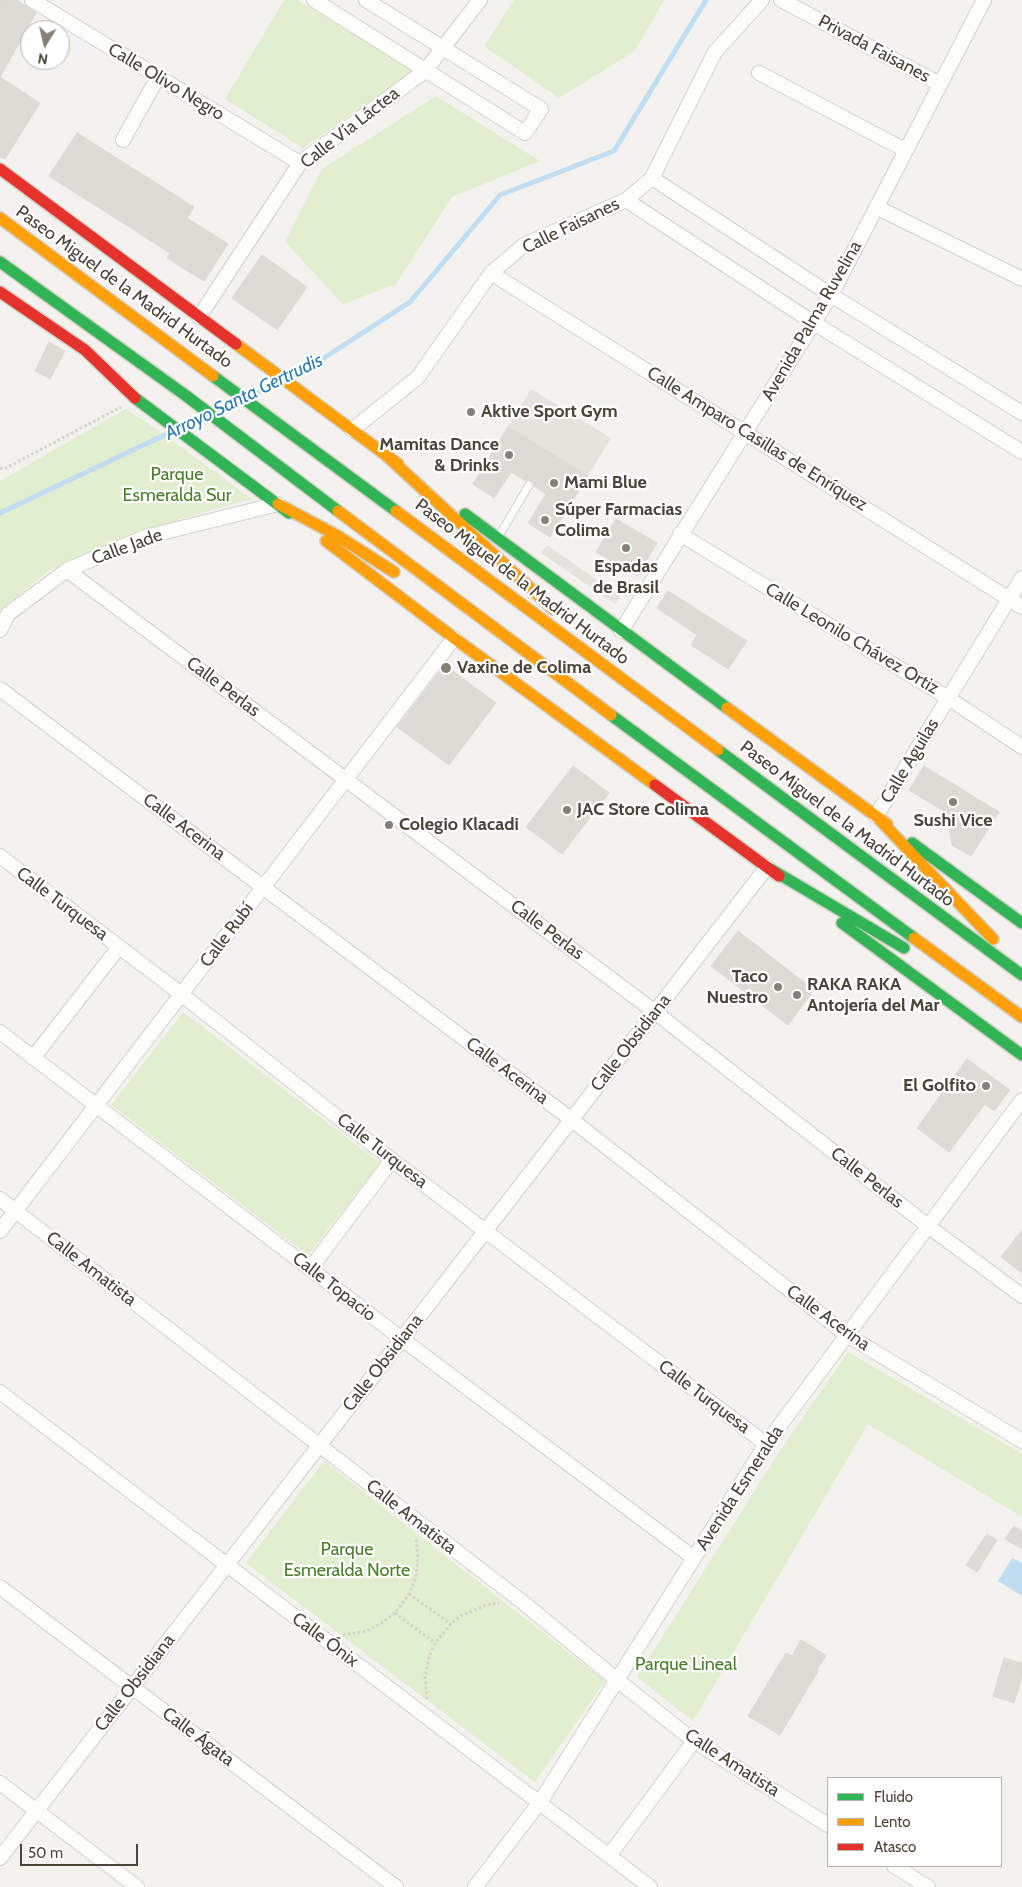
<!DOCTYPE html>
<html>
<head>
<meta charset="utf-8">
<style>
	body { margin:0 }
	#map { position:relative; width:1022px; height:1887px; overflow:hidden; background:#f4f2ee; font-family:Cabin,sans-serif }
	canvas { display:block }
	.legend { position:absolute; left:827px; top:1777px; width:175px; height:90px; box-sizing:border-box; background:#fff; border:1px solid #b7b4b0; margin:0; padding:6px 9px; list-style:none; font-size:15px; color:#4b4439 }
	.legend li { display:flex; align-items:center; gap:10px; height:25px }
	.legend b { width:25px; border:1px solid #b7b4b0 }
	.north { position:absolute; left:20px; top:20px; width:50px; height:50px; box-sizing:border-box; background:#fff; border:1px solid #b7b4b0; border-radius:50%; rotate:189deg; font-size:14px; font-weight:700; line-height:20px; text-align:center; color:#4b4439 }
	.north::after { content:''; display:block; margin:auto; width:18px; height:22px; background:#868178; clip-path:polygon(50% 0,100% 100%,50% 72%,0 100%) }
	.scale { position:absolute; left:20px; top:1844px; width:118px; height:22px; box-sizing:border-box; border:2px solid #4b4439; border-top:0; padding-left:6px; font-size:15px; line-height:18px; white-space:nowrap; color:#4b4439; -webkit-text-stroke:4px #fff; paint-order:stroke }
</style>
</head>
<body>
<div id="map">
<canvas width="1022" height="1887"></canvas>
<ul class="legend">
<li><b style="height:6px;background:#30b455"></b>Fluido</li>
<li><b style="height:6px;background:#ff9f0a"></b>Lento</li>
<li><b style="height:6px;background:#e5322d"></b>Atasco</li>
</ul>
<div class="north">N</div>
<div class="scale">50 m</div>
</div>
<script>
const ctx = document.querySelector('canvas').getContext('2d');
ctx.lineJoin = 'round';
function paint(path, color) {
  ctx.fillStyle = color;
  ctx.fill(path, 'evenodd');
}
function toPath(rows) {
  const path = new Path2D();
  for (const r of rows) {
    path.moveTo(r[0], r[1]);
    for (let i = 2; i < r.length; i += 2) path.lineTo(r[i], r[i + 1]);
  }
  return path;
}
function strokePath(path, color, width, dash) {
  ctx.strokeStyle = color;
  ctx.lineWidth = width;
  ctx.lineCap = dash ? 'butt' : 'round';
  ctx.setLineDash(dash || []);
  ctx.stroke(path);
}
function drawText(font, color, halo, rows, align = 'center') {
  ctx.font = font + ' Cabin,sans-serif';
  ctx.lineWidth = 4.5;
  ctx.setLineDash([]);
  ctx.textBaseline = 'middle';
  ctx.strokeStyle = halo;
  ctx.fillStyle = color;
  for (const [text, x, y, turn = 0] of rows) {
    ctx.save();
    ctx.translate(x, y);
    ctx.rotate((+turn || 0) * Math.PI / 180);
    ctx.textAlign = isNaN(turn) ? turn : align;
    if (halo) ctx.strokeText(text, 0, 0);
    ctx.fillText(text, 0, 0);
    ctx.restore();
  }
}
const green = toPath([
	[284,0,297,0,414,71,303,148,225,99],
	[514,0,664,0,635,51,559,98,484,46],
	[436,96,540,161,452,197,396,284,343,304,285,242,322,169],
	[126,409,153,427,252,499,180,519,101,547,51,569,0,610,0,481],
	[183,1012,380,1163,308,1255,111,1105],
	[848,1352,1022,1454,1022,1517,868,1424,693,1721,637,1677,779,1452],
	[324,1461,605,1681,535,1782,246,1563]
]);
const parking = toPath([
	[531,389,611,438,588,476,508,427],
	[547,545,620,596,615,604,541,553]
]);
const water = toPath([
	[1012,1558,1022,1563,1022,1596,998,1581]
]);
const stream = toPath([
	[290,378,304,371,410,302,500,195,614,151,706,0],
	[252,395,280,382],
	[218,411,237,402],
	[181,427,203,417],
	[0,513,171,432]
]);
const building = toPath([
	[0,0,17,0,36,13,0,77,40,103,5,159,0,157,0,0],
	[77,133,194,207,187,218,228,244,204,281,167,258,170,253,49,176,77,133],
	[262,255,307,287,277,330,232,298,262,255],
	[49,342,65,351,50,379,35,371,49,342],
	[508,427,588,476,550,537,528,523,546,494,534,486,532,481,526,481,511,472,494,498,473,484,508,427],
	[616,519,657,543,637,576,596,552,616,519],
	[668,591,747,641,728,669,691,645,697,635,657,608,668,591],
	[445,665,496,703,449,765,397,727,445,665],
	[573,766,609,793,562,854,526,827,573,766],
	[924,766,999,812,971,856,952,845,947,813,909,790,924,766],
	[738,931,814,990,788,1025,711,966,738,931],
	[967,1059,1010,1090,994,1111,985,1104,949,1152,917,1128,967,1059],
	[1022,1230,1022,1273,1001,1257,1022,1230],
	[1014,1526,1022,1531,1022,1549,1005,1539,1014,1526],
	[987,1534,997,1540,977,1572,966,1565,987,1534],
	[801,1640,826,1655,817,1670,818,1671,780,1735,748,1716,786,1653,792,1656,801,1640],
	[1004,1658,1022,1663,1022,1676,1014,1703,993,1696,1004,1658]
]);
const path = toPath([
	[0,468,4,469,121,407],
	[409,1594,451,1624],
	[395,1613,435,1643],
	[343,1635,367,1631,381,1623,395,1613,409,1594,416,1577,418,1558,416,1538],
	[427,1699,425,1677,429,1657,435,1643,451,1624,460,1616,486,1605,499,1603]
]);
const lane = toPath([
	[499,536,529,485]
]);
const street = toPath([
	[32,0,300,163],
	[314,0,525,133,541,109,366,0],
	[781,0,940,84],
	[759,73,905,150],
	[123,140,158,77],
	[652,178,831,295,1022,413],
	[626,200,814,323,1022,452],
	[876,207,1022,279],
	[491,273,1022,607],
	[199,317,300,163,425,71,480,0],
	[352,430,418,377,491,273,524,245,626,200,652,178,715,52,762,0],
	[680,534,948,698,1022,747],
	[67,570,655,1012,928,1226,1022,1296],
	[0,630,8,614,67,570,145,537,278,504],
	[621,631,831,295,984,0],
	[0,689,572,1120,847,1335,1022,1441],
	[876,816,1022,578],
	[0,856,181,994,392,1160,766,1444],
	[0,1032,402,1339,694,1558],
	[33,1058,119,947],
	[0,1199,525,1604,617,1680,694,1741,828,1825],
	[0,1231,454,638],
	[310,1269,392,1160],
	[0,1392,650,1887],
	[0,1587,396,1887],
	[0,1783,137,1887],
	[609,1856,694,1741],
	[0,1858,767,867],
	[894,1866,928,1887],
	[475,1887,540,1802,766,1444,1022,1100]
]);
const fast = toPath([
	[0,262,185,395,338,511],
	[213,376,396,511],
	[135,398,289,513],
	[465,514,727,708],
	[611,715,914,938],
	[718,750,1022,975],
	[912,843,1022,923],
	[767,867,904,948],
	[842,923,1022,1055]
]);
const slow = toPath([
	[0,218,213,376],
	[236,344,398,464],
	[387,456,553,609],
	[278,504,336,535,394,572],
	[338,511,611,715],
	[396,511,718,750],
	[326,541,454,638,655,785],
	[727,708,887,824],
	[876,816,993,939],
	[914,938,1022,1017]
]);
const jam = toPath([
	[0,169,236,344],
	[0,292,85,350,135,398],
	[655,785,779,876]
]);
const markers = [
	[471,412,5,"#868178"],
	[509,455,5,"#868178"],
	[554,483,5,"#868178"],
	[545,520,5,"#868178"],
	[626,548,5,"#868178"],
	[446,668,6,"#868178"],
	[953,802,5,"#868178"],
	[567,810,5,"#868178"],
	[389,825,5,"#868178"],
	[778,987,5,"#868178"],
	[797,995,5,"#868178"],
	[986,1086,5,"#868178"]
];
const streetNames = [
	["Privada Faisanes",874,49,28],
	["Calle Olivo Negro",166,82,31],
	["Calle Vía Láctea",350,128,-38],
	["Calle Faisanes",571,226,-26],
	["Paseo Miguel de la Madrid Hurtado",124,287,36],
	["Avenida Palma Ruvelina",812,321,-60],
	["Calle Amparo Casillas de Enríquez",757,439,32],
	["Calle Jade",127,547,-20],
	["Paseo Miguel de la Madrid Hurtado",522,582,37],
	["Calle Leonilo Chávez Ortiz",852,639,31],
	["Calle Perlas",223,687,37],
	["Calle Aguilas",910,761,-59],
	["Paseo Miguel de la Madrid Hurtado",847,824,37],
	["Calle Acerina",184,827,37],
	["Calle Turquesa",62,904,37],
	["Calle Perlas",547,930,37],
	["Calle Rubí",227,935,-53],
	["Calle Obsidiana",631,1043,-52],
	["Calle Acerina",507,1071,37],
	["Calle Turquesa",382,1151,38],
	["Calle Perlas",867,1178,38],
	["Calle Amatista",91,1269,38],
	["Calle Topacio",334,1287,38],
	["Calle Acerina",828,1318,36],
	["Calle Obsidiana",383,1363,-52],
	["Calle Turquesa",704,1397,37],
	["Avenida Esmeralda",740,1488,-57],
	["Calle Amatista",411,1517,38],
	["Calle Ónix",325,1640,37],
	["Calle Obsidiana",135,1683,-52],
	["Calle Ágata",198,1737,37],
	["Calle Amatista",732,1763,33]
];
const poiNames = [
	["Aktive Sport Gym",481,412],
	["Mamitas Dance",499,445,"right"],
	["& Drinks",499,466,"right"],
	["Mami Blue",564,483],
	["Súper Farmacias",555,510],
	["Colima",555,531],
	["Espadas",626,567,"center"],
	["de Brasil",626,588,"center"],
	["Vaxine de Colima",457,668],
	["JAC Store Colima",577,810],
	["Sushi Vice",953,821,"center"],
	["Colegio Klacadi",399,825],
	["Taco",768,977,"right"],
	["Nuestro",768,998,"right"],
	["RAKA RAKA",807,985],
	["Antojería del Mar",807,1006],
	["El Golfito",976,1086,"right"]
];
const parkNames = [
	["Parque",177,475],
	["Esmeralda Sur",177,496],
	["Parque",347,1550],
	["Esmeralda Norte",347,1571],
	["Parque Lineal",686,1665]
];
const waterNames = [
	["Arroyo Santa Gertrudis",244,397,-26]
];
paint(green, '#e1eecf');
paint(parking, '#e6e3df');
paint(water, '#c0ddf1');
strokePath(stream, '#c0ddf1', 5);
paint(building, '#dedbd6');
strokePath(building, '#dcd9d4', 1);
strokePath(lane, '#d2d0cb', 9);
strokePath(street, '#d2d0cb', 16);
strokePath(fast, '#d3cfc5', 14);
strokePath(slow, '#d3cfc5', 14);
strokePath(jam, '#d3cfc5', 14);
strokePath(path, '#d3d2cc', 3, [2.5, 2.5]);
strokePath(lane, '#fdfdfc', 7);
strokePath(street, '#fdfdfc', 14);
strokePath(fast, '#30b455', 11);
strokePath(slow, '#ff9f0a', 11);
strokePath(jam, '#e5322d', 11);
for (const [x, y, r, color] of markers) {
  const dot = new Path2D();
  dot.arc(x, y, r, 0, 2 * Math.PI);
  ctx.fillStyle = color;
  ctx.fill(dot);
  strokePath(dot, '#fff', 2);
}
drawText('18px', '#4b4439', '#fff', streetNames);
drawText('bold 18px', '#4b4439', '#fff', poiNames, 'left');
drawText('18px', '#4a7f2a', '#fff', parkNames);
drawText('italic 19px', '#2e7ab2', '#fff', waterNames);
</script>
</body>
</html>
